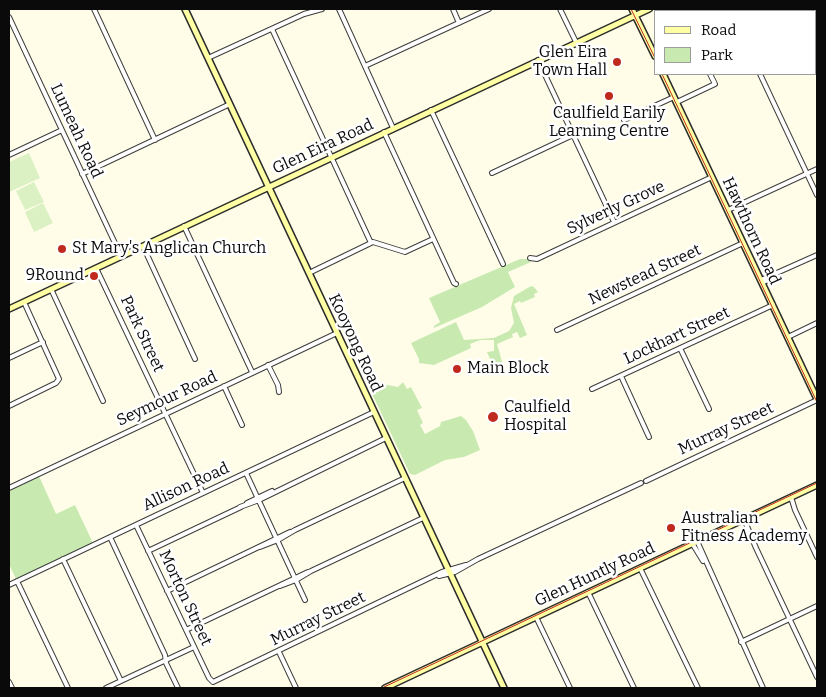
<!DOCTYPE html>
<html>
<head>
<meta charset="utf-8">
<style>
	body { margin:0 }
	#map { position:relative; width:826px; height:697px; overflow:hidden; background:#fffde8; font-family:Bitter,serif }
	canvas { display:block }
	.frame { position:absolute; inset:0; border:10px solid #0a0a0a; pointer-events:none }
	.legend { position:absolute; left:654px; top:10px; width:162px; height:65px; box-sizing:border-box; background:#fff; border:1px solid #9d9d9d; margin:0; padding:6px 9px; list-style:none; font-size:15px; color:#0a0a0a }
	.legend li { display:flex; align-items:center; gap:10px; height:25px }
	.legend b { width:25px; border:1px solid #9d9d9d }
</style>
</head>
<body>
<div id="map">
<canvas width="826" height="697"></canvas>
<div class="frame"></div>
<ul class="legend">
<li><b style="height:6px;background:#ffffa3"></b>Road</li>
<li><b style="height:14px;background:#c8eab1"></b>Park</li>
</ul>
</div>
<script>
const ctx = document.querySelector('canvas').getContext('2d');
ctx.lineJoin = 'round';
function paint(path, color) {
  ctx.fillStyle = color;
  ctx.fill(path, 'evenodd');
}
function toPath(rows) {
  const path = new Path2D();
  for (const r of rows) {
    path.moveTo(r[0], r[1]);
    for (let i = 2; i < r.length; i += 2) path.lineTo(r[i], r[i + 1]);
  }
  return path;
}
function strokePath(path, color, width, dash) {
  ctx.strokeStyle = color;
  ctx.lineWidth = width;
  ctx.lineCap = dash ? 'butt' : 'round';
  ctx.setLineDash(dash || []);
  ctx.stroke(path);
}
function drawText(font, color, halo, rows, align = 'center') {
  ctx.font = font + ' Bitter,serif';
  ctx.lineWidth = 5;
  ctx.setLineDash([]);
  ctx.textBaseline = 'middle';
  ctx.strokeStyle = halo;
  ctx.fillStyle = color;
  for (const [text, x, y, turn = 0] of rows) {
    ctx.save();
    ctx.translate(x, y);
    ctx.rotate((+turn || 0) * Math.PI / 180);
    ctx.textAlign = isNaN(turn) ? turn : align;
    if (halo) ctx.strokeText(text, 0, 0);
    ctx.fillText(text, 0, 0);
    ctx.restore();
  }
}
const green = toPath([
	[520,259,530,259,531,262,508,272,515,287,482,307,434,328,434,326,440,322,429,298],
	[531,286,534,287,538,292,534,294,535,297,521,303,520,301,514,304,527,335,520,338,517,332,512,334,513,337,497,344,503,365,494,368,487,352,494,351,494,340,480,340,470,344,471,348,434,365,419,363,419,359,411,343,456,322,464,340,494,338,509,331,514,323,511,308,514,296],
	[372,382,398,387,403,382,407,389,411,387,422,408,417,410,423,423,420,425,425,434,440,426,441,422,461,416,466,420,473,431,480,450,464,457,445,460,415,475,410,474,367,383],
	[39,476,56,514,75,505,93,543,16,579,9,564,9,491]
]);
const pitch = toPath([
	[29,153,40,178,9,192,9,162],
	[34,182,44,202,25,210,16,191],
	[43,203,53,223,34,232,25,212]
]);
const street = toPath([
	[94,9,155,140],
	[339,9,393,128],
	[453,9,459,23],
	[560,9,576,42],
	[729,9,730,11],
	[815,9,817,13],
	[9,17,121,256],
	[272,29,371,243],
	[208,58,304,14,322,9],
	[538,60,614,222],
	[365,66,489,9],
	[760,74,817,195],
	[677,102,715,84,710,74],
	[431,110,503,264],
	[624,120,674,97],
	[384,132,454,283,456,284],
	[9,155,62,130],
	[492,173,573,135],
	[82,174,230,104],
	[728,210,817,169],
	[184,226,252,372],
	[143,246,195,359],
	[530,258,537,259,712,177],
	[96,268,203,493],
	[309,273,373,242,405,252,433,239],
	[761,280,817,255],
	[762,283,775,276],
	[51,289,103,401],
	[557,330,743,243],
	[788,337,817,323],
	[680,348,709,409],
	[9,358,43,342],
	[268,365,278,385,279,392],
	[621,376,649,437],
	[224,386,242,425],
	[592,389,773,305],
	[9,406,56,383,59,379,24,302],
	[246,473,305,600],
	[646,481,817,400],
	[9,488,337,333],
	[791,497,795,510,817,557],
	[247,503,272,491],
	[240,507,259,500,386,438],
	[744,519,756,548,817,677],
	[136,525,209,678,213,682,442,572,466,565],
	[110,537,165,655,166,663,178,688],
	[697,541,763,688],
	[692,543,703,561],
	[260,547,278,540,295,530,405,478],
	[148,551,241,507],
	[63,559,121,681],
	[640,568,698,688],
	[439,576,455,572,478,559,641,483],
	[17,581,68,688],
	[9,585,374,412],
	[280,586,296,580,311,571,423,518],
	[167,591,290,532],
	[588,592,634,688],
	[536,617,570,688],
	[186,630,308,572],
	[741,642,817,606],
	[279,652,296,688],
	[9,682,12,688],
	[106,688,194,647]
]);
const secondary = toPath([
	[185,9,504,688],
	[632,9,655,56],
	[663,74,817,399],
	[9,309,649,9],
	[385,688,817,485]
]);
const tram = toPath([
	[631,9,655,58],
	[662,74,817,402],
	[382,688,817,483]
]);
const markers = [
	[617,62,5,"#bf291e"],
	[609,96,5,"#bf291e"],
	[62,249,5,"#bf291e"],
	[94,276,5,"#bf291e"],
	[457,369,5,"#bf291e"],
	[493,417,6,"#bf291e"],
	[671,528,5,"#bf291e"]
];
const poiNames = [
	["Glen Eira",607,53,"right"],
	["Town Hall",607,71,"right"],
	["Caulfield Earily",609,114,"center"],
	["Learning Centre",609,132,"center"],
	["St Mary's Anglican Church",72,249],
	["9Round",84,276,"right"],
	["Main Block",467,369],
	["Caulfield",504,408],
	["Hospital",504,426],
	["Australian",681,519],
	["Fitness Academy",681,537]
];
const streetNames = [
	["Lumeah Road",76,131,65],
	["Glen Eira Road",323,147,-25],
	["Sylverly Grove",616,208,-25],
	["Hawthorn Road",751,231,65],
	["Newstead Street",645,275,-25],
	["Park Street",142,334,65],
	["Lockhart Street",677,336,-25],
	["Kooyong Road",355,343,65],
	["Seymour Road",167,399,-25],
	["Murray Street",726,429,-25],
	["Allison Road",186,487,-25],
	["Glen Huntly Road",595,575,-25],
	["Morton Street",185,598,65],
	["Murray Street",318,619,-26]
];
paint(green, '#c8eab1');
paint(pitch, '#dcf1c3');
strokePath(street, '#3d3d3d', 6);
strokePath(secondary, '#2c2c2c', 8);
strokePath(street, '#fff', 4);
strokePath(secondary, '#ffffa3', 5);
strokePath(tram, '#bf291e', 1);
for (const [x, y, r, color] of markers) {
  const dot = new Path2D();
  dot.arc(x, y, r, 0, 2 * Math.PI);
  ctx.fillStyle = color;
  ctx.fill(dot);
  strokePath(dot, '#fff', 2);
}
drawText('16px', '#0a0a0a', '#fff', poiNames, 'left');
drawText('16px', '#0a0a0a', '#fff', streetNames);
</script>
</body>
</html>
